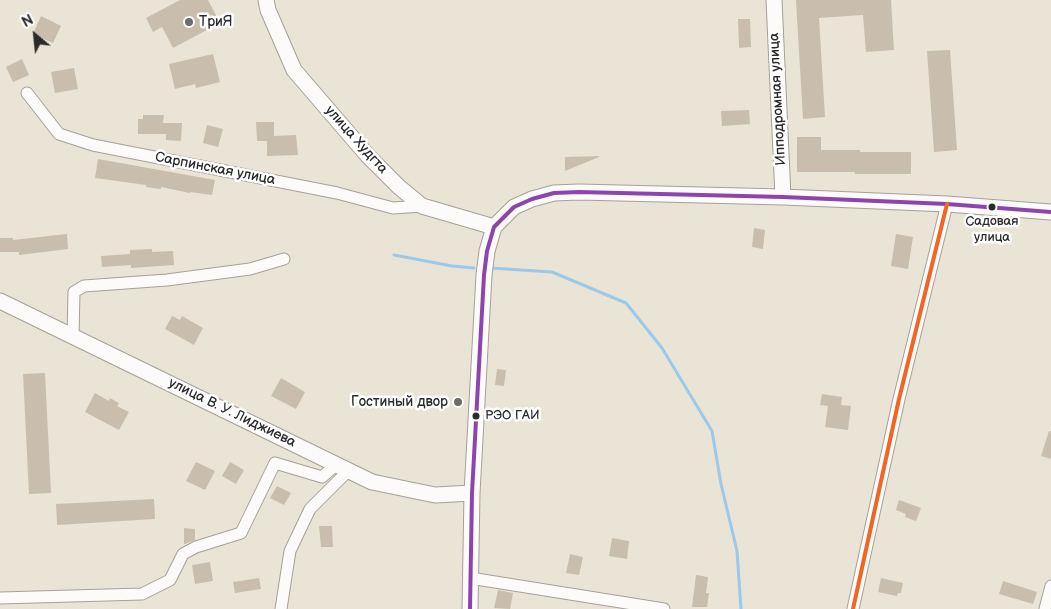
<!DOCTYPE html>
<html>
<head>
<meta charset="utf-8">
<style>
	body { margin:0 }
	#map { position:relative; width:1051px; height:609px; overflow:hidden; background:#e9e4d5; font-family:"Balsamiq Sans",sans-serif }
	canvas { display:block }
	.north { position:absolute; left:10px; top:10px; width:50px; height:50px; -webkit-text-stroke:4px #fff; paint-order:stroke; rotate:332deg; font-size:14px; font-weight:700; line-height:20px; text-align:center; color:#2b2b2b }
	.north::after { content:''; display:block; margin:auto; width:18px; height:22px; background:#2b2b2b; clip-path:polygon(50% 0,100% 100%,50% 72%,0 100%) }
</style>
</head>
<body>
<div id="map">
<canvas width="1051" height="609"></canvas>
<div class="north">N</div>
</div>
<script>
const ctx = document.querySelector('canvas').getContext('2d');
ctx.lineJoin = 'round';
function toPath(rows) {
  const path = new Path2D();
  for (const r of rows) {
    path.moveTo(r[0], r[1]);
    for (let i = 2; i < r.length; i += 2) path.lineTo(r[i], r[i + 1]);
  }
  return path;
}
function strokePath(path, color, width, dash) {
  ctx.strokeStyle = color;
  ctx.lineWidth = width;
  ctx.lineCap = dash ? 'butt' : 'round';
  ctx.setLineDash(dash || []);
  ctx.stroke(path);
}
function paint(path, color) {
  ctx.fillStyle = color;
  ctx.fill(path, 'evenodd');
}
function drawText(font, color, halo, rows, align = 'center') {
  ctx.font = font + ' "Balsamiq Sans",sans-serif';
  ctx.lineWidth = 5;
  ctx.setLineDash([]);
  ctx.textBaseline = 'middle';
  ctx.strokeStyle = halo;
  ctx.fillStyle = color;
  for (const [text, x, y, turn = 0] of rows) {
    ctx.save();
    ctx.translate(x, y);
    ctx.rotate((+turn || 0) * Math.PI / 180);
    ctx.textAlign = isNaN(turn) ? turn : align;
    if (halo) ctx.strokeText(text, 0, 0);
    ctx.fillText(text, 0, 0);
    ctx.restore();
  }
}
const stream = toPath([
	[394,255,452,266,474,268],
	[491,268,552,272,626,303,662,348,712,431,721,484,737,551,741,609]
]);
const building = toPath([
	[180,0,208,0,220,23,173,48,162,27,153,32,146,18],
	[796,0,891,0,894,50,866,52,863,15,819,18,825,117,803,119],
	[41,16,61,26,53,43,33,34],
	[738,19,750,19,751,47,739,48],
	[950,50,957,150,934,152,927,51],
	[213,54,220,82,196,88,195,84,175,89,169,64],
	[22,59,29,75,13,82,6,67],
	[74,68,78,89,55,93,51,72],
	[749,110,750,124,722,126,721,111],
	[143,115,164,115,163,123,182,123,181,141,166,140,166,134,138,134,138,119,143,119],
	[256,122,274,122,274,136,296,135,298,155,267,156,267,141,257,141],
	[207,125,223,129,218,147,203,143],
	[797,137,821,137,821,150,860,150,860,152,911,152,911,174,855,174,855,172,797,172],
	[599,156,599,157,565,171,565,157],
	[98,159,215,180,212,195,190,192,190,193,161,187,161,189,146,187,146,185,95,178],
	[754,228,765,230,763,249,752,247],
	[67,234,68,249,19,255,19,252,0,252,0,238,13,238,13,240],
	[896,234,913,237,908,269,891,266],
	[152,249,152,252,173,251,174,265,131,268,131,265,102,267,101,256,130,254,130,250],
	[172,316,180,320,182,316,203,328,194,345,165,329],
	[497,369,506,370,504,386,495,385],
	[45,373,51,493,29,494,23,374],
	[281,378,305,392,296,409,271,396],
	[95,393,109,401,110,398,119,403,117,406,129,412,119,430,85,412],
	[822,394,842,397,841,405,851,406,848,430,825,427,828,406,820,405],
	[1049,431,1051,431,1051,459,1041,456],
	[196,462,215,471,205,490,186,481],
	[230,462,244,470,236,484,222,476],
	[277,486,291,493,284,505,270,498],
	[154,499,155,519,57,525,56,504],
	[899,500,921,508,916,521,905,517,906,514,896,510],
	[319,526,332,526,333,547,321,547],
	[184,528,195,529,195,540,185,544,184,544],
	[612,538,629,541,627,559,609,556],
	[570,554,583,557,579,575,566,573],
	[210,562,213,581,195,584,192,565],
	[696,575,708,577,706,593,709,593,707,607,692,607],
	[259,578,261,589,235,593,233,582],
	[881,578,903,583,901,593,898,593,897,596,878,592],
	[1003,581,1037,592,1033,604,999,594],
	[498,590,513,593,510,609,494,608]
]);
const street = toPath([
	[27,93,59,134,93,145,337,193,393,208,422,206],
	[73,336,74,292,84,286,167,280,250,269,284,259],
	[470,578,664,609],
	[0,598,142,594,170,580,183,554,196,547,241,533,275,463,322,477,337,464],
	[281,609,290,551,310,509,349,470],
	[853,609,899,399,947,204],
	[1045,609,1051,586]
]);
const secondary = toPath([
	[266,0,268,10,294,70,368,156,399,187,422,206,494,227],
	[774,0,783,197],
	[0,301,372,482,435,495,472,493],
	[470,609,472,493,484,275,487,251,494,227,514,207,532,199,554,193,579,192,783,197,947,204,1051,212]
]);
const bus1 = toPath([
	[470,609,472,493,484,275,487,251,494,227,514,207,532,199,554,193,579,192,783,197,947,204,1051,212]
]);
const bus2 = toPath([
	[853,609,899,399,947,204]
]);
const markers = [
	[189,22,5,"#6e6c66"],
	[992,207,4.5,"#2b2b2b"],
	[458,402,5,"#6e6c66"],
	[476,416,4.5,"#2b2b2b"]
];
const busNames = [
	["Садовая",992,222],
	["улица",992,238],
	["РЭО ГАИ",485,416,"left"]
];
const poiNames = [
	["ТриЯ",199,22],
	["Гостиный двор",448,402,"right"]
];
const streetNames = [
	["Ипподромная улица",778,99,-93],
	["улица Худгта",356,140,48],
	["Сарпинская улица",215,169,11],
	["улица В. У. Лиджиева",232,413,26]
];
strokePath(stream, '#9cc9e9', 3);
paint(building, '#c9beae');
strokePath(street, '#a4a199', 13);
strokePath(secondary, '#a4a199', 17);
strokePath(street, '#fcfbf9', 11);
strokePath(secondary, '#fcfbf9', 15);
strokePath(bus1, '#8e44ad', 4);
strokePath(bus2, '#f26522', 4);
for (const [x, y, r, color] of markers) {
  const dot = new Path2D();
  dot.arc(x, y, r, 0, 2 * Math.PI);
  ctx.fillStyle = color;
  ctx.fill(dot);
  strokePath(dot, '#fff', 2);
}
drawText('13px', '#2b2b2b', '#fff', busNames);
drawText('14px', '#2b2b2b', '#fff', poiNames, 'left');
drawText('14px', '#2b2b2b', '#fff', streetNames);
</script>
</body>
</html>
